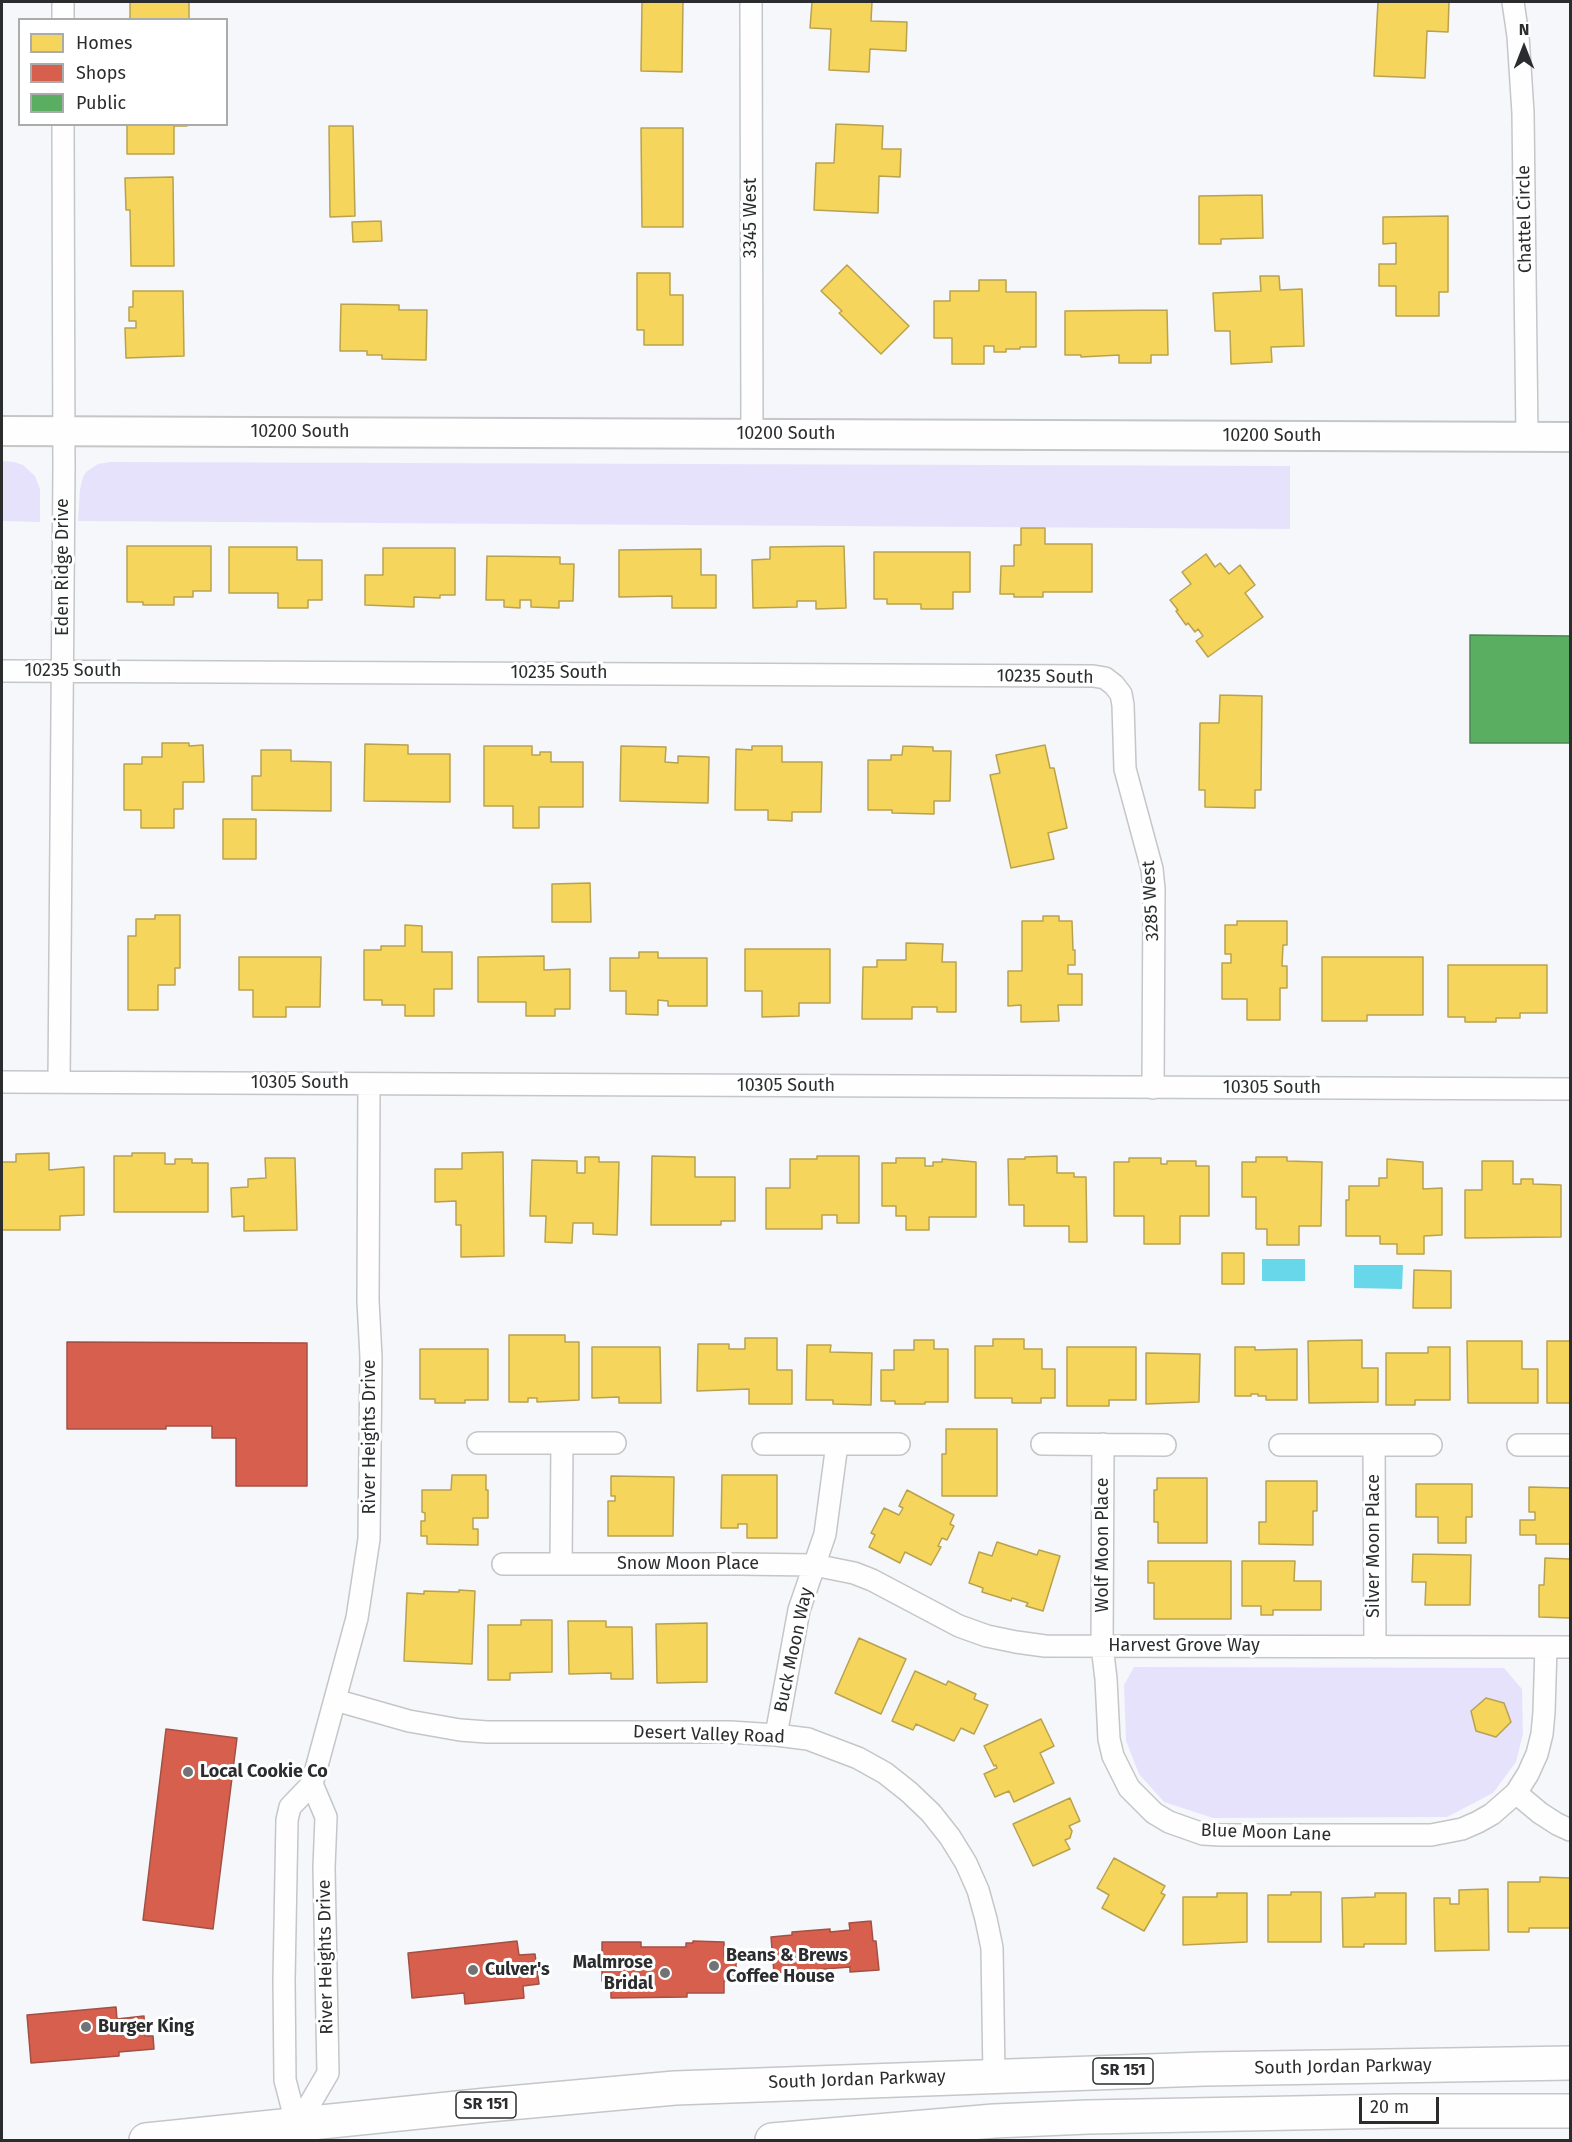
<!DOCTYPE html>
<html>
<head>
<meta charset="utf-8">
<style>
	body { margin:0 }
	#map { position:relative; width:1572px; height:2142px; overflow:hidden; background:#f5f7fa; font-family:"Fira Sans",sans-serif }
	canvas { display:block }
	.frame { position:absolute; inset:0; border:3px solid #2b2c2e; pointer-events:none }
	.legend { position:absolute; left:18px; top:18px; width:210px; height:108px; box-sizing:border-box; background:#fff; border:2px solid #aaabab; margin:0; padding:8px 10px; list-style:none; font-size:18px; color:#2b2c2e }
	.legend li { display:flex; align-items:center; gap:12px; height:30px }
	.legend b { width:30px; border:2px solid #aaabab }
	.north { position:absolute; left:1494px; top:18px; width:60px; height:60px; -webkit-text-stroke:4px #fff; paint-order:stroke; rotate:0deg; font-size:16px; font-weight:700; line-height:24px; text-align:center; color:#2b2c2e }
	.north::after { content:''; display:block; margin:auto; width:21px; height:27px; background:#2b2c2e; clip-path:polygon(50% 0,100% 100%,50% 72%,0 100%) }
	.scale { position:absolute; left:1359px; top:2097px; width:80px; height:27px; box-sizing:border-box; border:3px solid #2b2c2e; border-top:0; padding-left:8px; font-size:18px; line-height:21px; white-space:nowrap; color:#2b2c2e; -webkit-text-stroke:4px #fff; paint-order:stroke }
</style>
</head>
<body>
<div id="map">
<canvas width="1572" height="2142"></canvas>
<div class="frame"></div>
<ul class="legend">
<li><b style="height:16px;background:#f6d55c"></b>Homes</li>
<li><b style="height:16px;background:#d6604d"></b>Shops</li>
<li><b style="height:16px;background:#5aae61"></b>Public</li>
</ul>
<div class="north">N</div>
<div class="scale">20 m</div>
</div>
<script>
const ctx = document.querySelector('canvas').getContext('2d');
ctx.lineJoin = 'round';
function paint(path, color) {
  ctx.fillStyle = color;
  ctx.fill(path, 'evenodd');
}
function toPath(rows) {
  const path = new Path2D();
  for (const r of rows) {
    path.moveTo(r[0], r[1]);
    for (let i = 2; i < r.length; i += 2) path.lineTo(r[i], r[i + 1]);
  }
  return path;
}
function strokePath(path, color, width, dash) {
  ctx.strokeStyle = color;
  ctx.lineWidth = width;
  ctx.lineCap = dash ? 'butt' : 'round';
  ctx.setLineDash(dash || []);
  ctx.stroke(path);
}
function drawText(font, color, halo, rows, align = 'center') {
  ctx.font = font + ' "Fira Sans",sans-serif';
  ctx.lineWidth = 6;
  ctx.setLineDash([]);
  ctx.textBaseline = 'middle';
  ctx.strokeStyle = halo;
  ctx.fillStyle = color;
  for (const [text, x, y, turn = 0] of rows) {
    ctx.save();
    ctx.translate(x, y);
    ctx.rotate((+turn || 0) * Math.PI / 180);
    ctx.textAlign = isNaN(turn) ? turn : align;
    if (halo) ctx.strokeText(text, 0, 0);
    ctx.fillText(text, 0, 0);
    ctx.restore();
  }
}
const green = toPath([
	[2,461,14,462,23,465,35,476,40,489,40,522,2,521],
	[110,462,1290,466,1290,529,78,521,80,489,83,477,86,472,98,464],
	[1134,1667,1504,1668,1522,1689,1523,1734,1516,1762,1493,1793,1447,1817,1213,1818,1164,1802,1139,1774,1126,1741,1124,1685]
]);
const water = toPath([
	[1262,1259,1305,1259,1305,1281,1262,1281],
	[1354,1265,1403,1265,1402,1289,1354,1288]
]);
const homes = toPath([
	[130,2,189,2,189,20,130,20,130,2],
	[642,2,683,2,682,72,641,71,642,2],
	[812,2,872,2,871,21,907,22,906,51,870,49,869,72,829,70,831,29,810,28,812,2],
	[1378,2,1449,2,1448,32,1427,31,1425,78,1374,76,1378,2],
	[127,124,187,124,187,126,174,126,174,154,127,154,127,124],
	[836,124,883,126,882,149,901,149,900,177,879,176,878,213,814,210,816,163,834,163,836,124],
	[329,126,353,126,355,216,330,217,329,126],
	[641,128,683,128,683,227,642,227,641,128],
	[173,177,174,266,131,266,130,210,126,210,125,178,173,177],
	[1262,195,1263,238,1221,239,1221,244,1199,244,1199,196,1262,195],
	[1448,216,1448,292,1439,292,1439,316,1396,316,1396,286,1379,286,1379,264,1396,264,1396,243,1383,244,1383,217,1448,216],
	[381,221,382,241,353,242,352,222,381,221],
	[847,265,909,326,881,354,839,313,842,311,821,291,847,265],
	[637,273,670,273,670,295,683,295,683,345,644,345,644,330,637,330,637,273],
	[1260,276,1279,276,1280,290,1302,289,1304,346,1271,347,1272,362,1231,364,1230,331,1215,331,1213,293,1261,291,1260,276],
	[979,280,1006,280,1006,292,1036,292,1036,347,1020,347,1020,349,1006,349,1006,352,994,352,994,346,984,346,984,364,952,364,952,338,934,338,934,301,950,301,950,291,979,291,979,280],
	[133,291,183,291,184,356,126,358,125,328,136,328,136,321,129,321,129,307,133,307,133,291],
	[341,304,399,305,399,310,427,310,426,360,382,359,382,355,367,355,367,351,340,351,341,304],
	[1167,310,1168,355,1151,355,1151,363,1119,363,1119,355,1081,357,1081,355,1065,355,1065,311,1167,310],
	[1021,528,1045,528,1045,544,1092,544,1092,592,1043,592,1043,597,1014,597,1014,594,1000,594,1001,566,1014,566,1014,545,1021,545,1021,528],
	[127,546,211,546,211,591,193,591,193,597,174,597,174,605,143,605,143,602,127,602,127,546],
	[844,546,846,608,816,609,816,601,797,601,797,607,753,608,752,560,770,559,770,547,844,546],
	[229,547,297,547,297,560,322,560,322,600,308,600,308,608,278,608,278,593,229,593,229,547],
	[383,548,455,548,455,595,440,595,440,598,414,597,414,607,365,605,365,575,383,575,383,548],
	[701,549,701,575,716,575,716,608,672,608,672,596,619,597,619,550,701,549],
	[874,552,970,552,970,592,953,592,953,609,921,609,921,604,887,604,887,599,874,599,874,552],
	[1206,554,1215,567,1220,563,1229,574,1240,565,1255,585,1245,593,1263,617,1208,657,1196,641,1203,636,1198,629,1195,632,1188,623,1186,625,1176,611,1178,610,1170,600,1191,584,1182,572,1206,554],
	[487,556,560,557,560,564,574,564,573,601,559,601,559,608,531,607,531,600,520,600,520,608,504,607,504,600,486,600,487,556],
	[1220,695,1262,696,1261,790,1255,790,1255,808,1205,807,1205,790,1199,790,1200,723,1219,723,1220,695],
	[162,743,189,743,189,746,203,745,204,782,183,782,183,809,174,809,174,828,141,828,141,810,124,810,124,764,142,764,142,757,162,757,162,743],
	[365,744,408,745,408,754,450,754,450,802,364,801,365,744],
	[1045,745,1050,768,1054,768,1067,828,1048,833,1054,859,1011,868,990,775,1000,773,996,755,1045,745],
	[484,746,532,746,532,755,540,755,540,752,551,752,551,762,583,762,583,807,539,807,539,828,513,828,513,806,484,806,484,746],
	[621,746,666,747,665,762,678,763,678,756,709,757,708,803,620,801,621,746],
	[752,746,782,746,782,762,822,762,821,812,792,812,792,821,768,820,768,810,735,810,736,749,752,750,752,746],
	[903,746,933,747,933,751,951,751,950,801,934,801,934,814,892,813,892,810,868,810,868,760,891,760,891,755,902,755,903,746],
	[261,750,291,750,291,761,331,762,331,811,252,810,252,776,261,776,261,750],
	[223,819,256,819,256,859,223,859,223,819],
	[590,883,591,922,552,922,552,884,590,883],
	[155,915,180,915,180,968,175,968,175,985,158,985,158,1010,128,1010,128,936,136,936,136,919,155,919,155,915],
	[1043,916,1059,916,1059,921,1072,921,1073,950,1075,950,1075,965,1068,965,1068,974,1082,974,1082,1005,1058,1005,1059,1021,1021,1022,1021,1005,1008,1006,1008,971,1022,971,1022,921,1043,921,1043,916],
	[1237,921,1287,921,1287,945,1283,945,1282,966,1287,966,1287,988,1280,988,1280,1020,1247,1020,1247,999,1222,999,1222,963,1231,963,1231,954,1225,954,1225,925,1237,925,1237,921],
	[405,925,422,926,422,952,452,952,452,989,434,989,434,1016,405,1016,405,1005,382,1005,382,1000,364,1000,364,950,381,950,381,946,405,946,405,925],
	[906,943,943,944,942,962,956,962,956,1012,937,1012,937,1007,912,1007,912,1019,862,1019,863,967,877,967,877,960,906,960,906,943],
	[745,949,830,949,830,1003,799,1003,799,1016,762,1017,762,991,745,991,745,949],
	[639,952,658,952,658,958,707,958,707,1006,668,1006,668,1001,658,1000,658,1015,626,1014,626,991,610,991,610,958,639,958,639,952],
	[544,956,544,970,570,969,570,1009,555,1009,555,1016,526,1016,526,1002,478,1002,478,957,544,956],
	[239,957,321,957,320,1007,286,1007,286,1017,253,1017,253,990,239,990,239,957],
	[1322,957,1423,957,1423,1015,1367,1015,1367,1021,1322,1021,1322,957],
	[1448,965,1547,965,1547,1013,1520,1013,1520,1018,1496,1018,1496,1022,1465,1022,1465,1017,1448,1017,1448,965],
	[503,1152,504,1256,461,1257,461,1225,456,1225,456,1201,435,1202,435,1169,462,1169,462,1153,503,1152],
	[49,1153,49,1170,84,1167,84,1215,60,1216,60,1230,2,1230,2,1162,16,1162,16,1154,49,1153],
	[132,1153,165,1153,165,1164,175,1164,175,1159,192,1159,192,1163,208,1163,208,1212,114,1212,114,1156,132,1156,132,1153],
	[652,1156,695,1157,695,1177,735,1177,735,1221,721,1221,721,1225,651,1225,652,1156],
	[817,1156,859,1156,859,1223,837,1223,837,1215,822,1215,822,1229,766,1229,766,1188,790,1188,790,1159,817,1159,817,1156],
	[1057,1156,1057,1173,1074,1173,1074,1177,1086,1177,1087,1242,1069,1242,1069,1226,1024,1226,1024,1205,1009,1205,1008,1159,1025,1159,1025,1157,1057,1156],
	[585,1157,599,1157,599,1162,619,1162,617,1235,593,1234,593,1223,573,1223,572,1243,545,1242,546,1216,530,1216,532,1160,577,1161,577,1173,585,1173,585,1157],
	[1256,1157,1287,1157,1287,1161,1322,1162,1321,1226,1299,1226,1299,1245,1267,1245,1267,1229,1256,1229,1256,1197,1242,1197,1242,1162,1256,1162,1256,1157],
	[265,1158,295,1158,297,1230,244,1231,244,1216,232,1217,231,1188,248,1187,248,1179,266,1178,265,1158],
	[896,1158,925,1158,925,1166,933,1166,933,1162,942,1162,942,1159,976,1162,976,1217,929,1217,929,1230,906,1230,906,1216,896,1216,896,1206,882,1206,882,1163,896,1163,896,1158],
	[1129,1158,1161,1158,1161,1164,1167,1164,1167,1161,1196,1161,1196,1166,1209,1166,1209,1216,1180,1216,1180,1244,1144,1244,1144,1216,1114,1216,1114,1162,1129,1162,1129,1158],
	[1387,1159,1423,1162,1423,1189,1442,1188,1442,1235,1424,1236,1424,1254,1397,1254,1397,1244,1380,1244,1380,1236,1346,1236,1346,1200,1349,1200,1349,1186,1379,1186,1379,1178,1387,1178,1387,1159],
	[1482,1161,1513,1161,1513,1184,1521,1184,1521,1179,1533,1179,1533,1184,1561,1185,1561,1237,1465,1238,1465,1190,1482,1190,1482,1161],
	[1222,1253,1244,1253,1244,1284,1222,1284,1222,1253],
	[1414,1270,1451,1271,1451,1308,1413,1308,1414,1270],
	[509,1335,565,1335,565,1342,579,1342,579,1400,537,1402,537,1398,528,1398,528,1402,509,1402,509,1335],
	[745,1338,777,1338,777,1370,792,1370,792,1404,749,1404,749,1389,697,1391,698,1344,729,1344,729,1349,745,1349,745,1338],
	[993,1339,1024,1339,1024,1349,1042,1349,1042,1369,1055,1369,1055,1398,1041,1398,1041,1403,1012,1403,1012,1398,975,1398,975,1346,993,1346,993,1339],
	[914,1340,934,1340,934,1349,948,1349,948,1402,925,1402,925,1404,895,1404,895,1401,881,1401,881,1370,894,1370,894,1350,914,1350,914,1340],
	[1362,1340,1362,1368,1378,1368,1378,1402,1309,1403,1308,1341,1362,1340],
	[1467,1341,1522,1341,1522,1369,1538,1369,1538,1403,1468,1403,1467,1341],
	[1547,1341,1570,1341,1570,1403,1547,1403,1547,1341],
	[807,1345,831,1345,830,1352,872,1353,871,1405,833,1404,833,1400,806,1400,807,1345],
	[592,1347,660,1347,661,1403,619,1403,619,1397,592,1398,592,1347],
	[1067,1347,1136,1347,1136,1400,1109,1400,1109,1406,1067,1406,1067,1347],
	[1235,1347,1255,1347,1255,1350,1297,1349,1297,1400,1266,1400,1266,1396,1258,1396,1258,1394,1251,1394,1251,1396,1235,1396,1235,1347],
	[1428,1347,1450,1347,1450,1400,1415,1400,1415,1405,1386,1405,1386,1353,1428,1353,1428,1347],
	[420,1349,488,1349,488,1400,465,1400,465,1403,435,1403,435,1399,420,1399,420,1349],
	[1146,1353,1200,1354,1199,1402,1146,1404,1146,1353],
	[946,1429,997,1429,997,1496,942,1496,942,1454,946,1454,946,1429],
	[452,1475,486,1475,486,1490,488,1490,488,1518,473,1518,473,1529,478,1529,478,1545,427,1544,427,1536,421,1536,421,1521,425,1521,425,1513,422,1512,422,1490,451,1490,452,1475],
	[722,1475,777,1475,777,1538,747,1538,747,1524,738,1524,738,1528,721,1528,722,1475],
	[611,1476,674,1477,673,1536,608,1536,608,1501,615,1501,615,1496,611,1496,611,1476],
	[1157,1478,1207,1478,1207,1543,1158,1543,1158,1522,1154,1522,1154,1490,1157,1490,1157,1478],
	[1266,1481,1317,1481,1317,1511,1313,1511,1313,1545,1259,1544,1259,1522,1266,1522,1266,1481],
	[1416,1484,1472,1484,1472,1517,1466,1517,1466,1543,1438,1543,1438,1517,1416,1517,1416,1484],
	[1529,1487,1570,1488,1570,1544,1536,1544,1536,1535,1520,1535,1520,1520,1535,1520,1535,1512,1529,1512,1529,1487],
	[907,1490,954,1515,950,1524,954,1526,947,1540,942,1538,938,1546,941,1547,931,1565,905,1552,900,1563,869,1547,875,1535,871,1533,884,1508,899,1515,903,1508,899,1506,907,1490],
	[997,1542,1037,1555,1039,1550,1060,1556,1043,1611,1026,1606,1028,1603,1012,1598,1011,1601,982,1592,983,1588,969,1583,979,1552,992,1556,997,1542],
	[1413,1554,1471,1555,1470,1605,1425,1605,1426,1582,1412,1582,1413,1554],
	[1545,1558,1570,1559,1570,1618,1539,1617,1539,1585,1544,1585,1545,1558],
	[1148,1561,1231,1561,1231,1619,1154,1619,1154,1583,1148,1583,1148,1561],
	[1242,1561,1295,1561,1294,1581,1321,1581,1321,1610,1273,1610,1273,1615,1261,1615,1261,1606,1242,1606,1242,1561],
	[459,1590,475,1591,472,1664,404,1661,407,1593,424,1594,424,1591,459,1592,459,1590],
	[521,1620,552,1620,552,1672,510,1673,510,1680,488,1680,488,1625,521,1625,521,1620],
	[568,1621,606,1621,606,1627,632,1627,633,1679,611,1679,611,1673,569,1674,568,1621],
	[707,1623,707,1682,657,1683,656,1624,707,1623],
	[859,1638,906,1659,881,1714,835,1693,859,1638],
	[915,1671,946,1685,948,1681,976,1694,974,1699,988,1705,974,1734,961,1728,954,1741,916,1724,913,1730,892,1721,915,1671],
	[1486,1698,1504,1703,1511,1722,1496,1737,1476,1731,1471,1711,1486,1698],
	[1041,1719,1054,1746,1040,1753,1054,1783,1014,1802,1009,1791,995,1797,984,1774,997,1768,996,1765,994,1766,984,1746,1041,1719],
	[1070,1798,1080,1821,1069,1826,1072,1831,1070,1838,1065,1840,1070,1849,1033,1866,1013,1824,1070,1798],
	[1114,1858,1165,1886,1161,1893,1165,1895,1144,1931,1102,1908,1109,1895,1097,1888,1114,1858],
	[1540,1877,1570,1878,1570,1928,1529,1928,1529,1932,1508,1932,1508,1882,1540,1882,1540,1877],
	[1488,1889,1489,1950,1435,1951,1434,1898,1450,1898,1450,1904,1459,1904,1459,1890,1488,1889],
	[1291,1892,1321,1892,1321,1942,1268,1942,1268,1895,1291,1895,1291,1892],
	[1217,1893,1247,1893,1247,1942,1183,1945,1183,1897,1217,1897,1217,1893],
	[1375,1893,1406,1893,1406,1944,1364,1944,1364,1947,1343,1947,1342,1898,1375,1897,1375,1893]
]);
const shops = toPath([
	[67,1342,307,1343,307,1486,236,1486,236,1438,212,1438,212,1426,166,1426,166,1429,67,1429,67,1342],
	[166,1729,237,1738,213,1929,143,1920,166,1729],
	[871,1921,873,1941,876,1941,879,1970,850,1972,850,1967,774,1973,771,1937,792,1935,792,1932,830,1929,830,1932,850,1930,849,1923,871,1921],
	[517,1941,519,1955,535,1954,539,1984,523,1986,524,1998,465,2004,464,1993,412,1998,408,1953,517,1941],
	[693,1941,724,1942,724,1957,736,1957,736,1981,724,1981,724,1993,687,1993,687,1997,611,1998,611,1981,602,1981,602,1942,641,1942,641,1947,686,1947,686,1943,693,1943,693,1941],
	[116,2007,117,2019,144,2016,145,2036,153,2036,154,2049,119,2052,119,2056,31,2063,27,2015,116,2007]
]);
const public = toPath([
	[1470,635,1570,636,1570,743,1470,743,1470,635]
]);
const street = toPath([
	[63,2,63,20],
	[751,2,752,434],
	[1513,2,1518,36,1523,113,1527,437],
	[2,671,1093,676,1105,678,1114,685,1121,694,1123,705,1125,769,1152,869,1154,889,1153,1088],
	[2,1082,1570,1089],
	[59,1082,64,469,63,124],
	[478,1443,615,1443],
	[763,1444,899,1444],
	[1042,1444,1165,1445],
	[1103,1444,1102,1646,1106,1679,1109,1739,1113,1756,1129,1788,1154,1813,1169,1822,1203,1834,1221,1835,1431,1835,1462,1829,1478,1822,1492,1814,1516,1793,1528,1774,1537,1754,1542,1734,1544,1712,1546,1647],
	[1280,1445,1431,1445],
	[1374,1445,1375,1647],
	[1518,1445,1570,1445],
	[503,1564,739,1564,814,1565,854,1573,872,1580,959,1626,987,1636,1016,1642,1045,1646,1570,1647],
	[561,1564,562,1443],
	[335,1700,409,1721,460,1730,487,1732,730,1732,776,1735,808,1739,858,1758,885,1773,909,1792,931,1813,950,1837,966,1863,978,1890,986,1919,992,1948,994,2076],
	[776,1735,799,1610,825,1534,837,1444],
	[1516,1793,1540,1813,1557,1824,1570,1830],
	[297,2126,285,2080,284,1980,287,1820,290,1807,312,1784,357,1618,369,1539,371,1357,368,1301,369,1084],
	[297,2126,328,2073,324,1868,326,1817,312,1784]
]);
const secondary = toPath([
	[2,431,1570,437]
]);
const primary = toPath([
	[146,2140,487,2105,675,2088,1204,2069,1570,2063],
	[772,2140,994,2121,1088,2117,1397,2111,1570,2111]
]);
const markers = [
	[188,1772,6,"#727375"],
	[714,1966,6,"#727375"],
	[473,1970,6,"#727375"],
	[665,1973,6,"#727375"],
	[86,2027,6,"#727375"]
];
const shields = [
	[1123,2071,60],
	[486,2105,60]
];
const shieldNames = [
	["SR 151",1123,2071],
	["SR 151",486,2105]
];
const streetNames = [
	["3345 West",751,218,-90],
	["Chattel Circle",1525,219,-91],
	["10200 South",300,432],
	["10200 South",786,434],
	["10200 South",1272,436],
	["Eden Ridge Drive",63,567,-90],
	["10235 South",73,671],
	["10235 South",559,673],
	["10235 South",1045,677,1],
	["3285 West",1151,901,-93],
	["10305 South",300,1083],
	["10305 South",786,1086],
	["10305 South",1272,1088],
	["River Heights Drive",370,1437,-90],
	["Wolf Moon Place",1103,1545,-90],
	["Silver Moon Place",1374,1546,-90],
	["Snow Moon Place",688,1564],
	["Harvest Grove Way",1184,1646],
	["Buck Moon Way",794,1650,-78],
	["Desert Valley Road",709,1735,2],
	["Blue Moon Lane",1266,1833,2],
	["River Heights Drive",326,1957,-91],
	["South Jordan Parkway",1343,2067,-1],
	["South Jordan Parkway",857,2080,-2]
];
const poiNames = [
	["Local Cookie Co",200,1772],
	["Beans & Brews",726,1956],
	["Coffee House",726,1977],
	["Malmrose",653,1963,"right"],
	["Bridal",653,1984,"right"],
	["Culver's",485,1970],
	["Burger King",98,2027]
];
paint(green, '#e7e2fc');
paint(water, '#68d7e9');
paint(homes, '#f6d55c');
strokePath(homes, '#b9a24e', 1.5);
paint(shops, '#d6604d');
strokePath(shops, '#a35044', 1.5);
paint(public, '#5aae61');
strokePath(public, '#4c8752', 1.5);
strokePath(street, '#c5c6c8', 24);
strokePath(secondary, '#c5c6c8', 32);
strokePath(primary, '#c5c6c8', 36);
strokePath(street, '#fefefe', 21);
strokePath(secondary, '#fefefe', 28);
strokePath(primary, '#fefefe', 33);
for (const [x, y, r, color] of markers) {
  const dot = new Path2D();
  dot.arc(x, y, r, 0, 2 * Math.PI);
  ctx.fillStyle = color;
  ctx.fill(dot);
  strokePath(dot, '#fff', 2);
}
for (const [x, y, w] of shields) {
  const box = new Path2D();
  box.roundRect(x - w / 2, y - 13, w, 26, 4.5);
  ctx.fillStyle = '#fff';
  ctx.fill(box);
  strokePath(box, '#2b2c2e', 1.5);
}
drawText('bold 16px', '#2b2c2e', null, shieldNames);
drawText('18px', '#2b2c2e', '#fff', streetNames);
drawText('bold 18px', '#2b2c2e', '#fff', poiNames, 'left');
</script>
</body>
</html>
